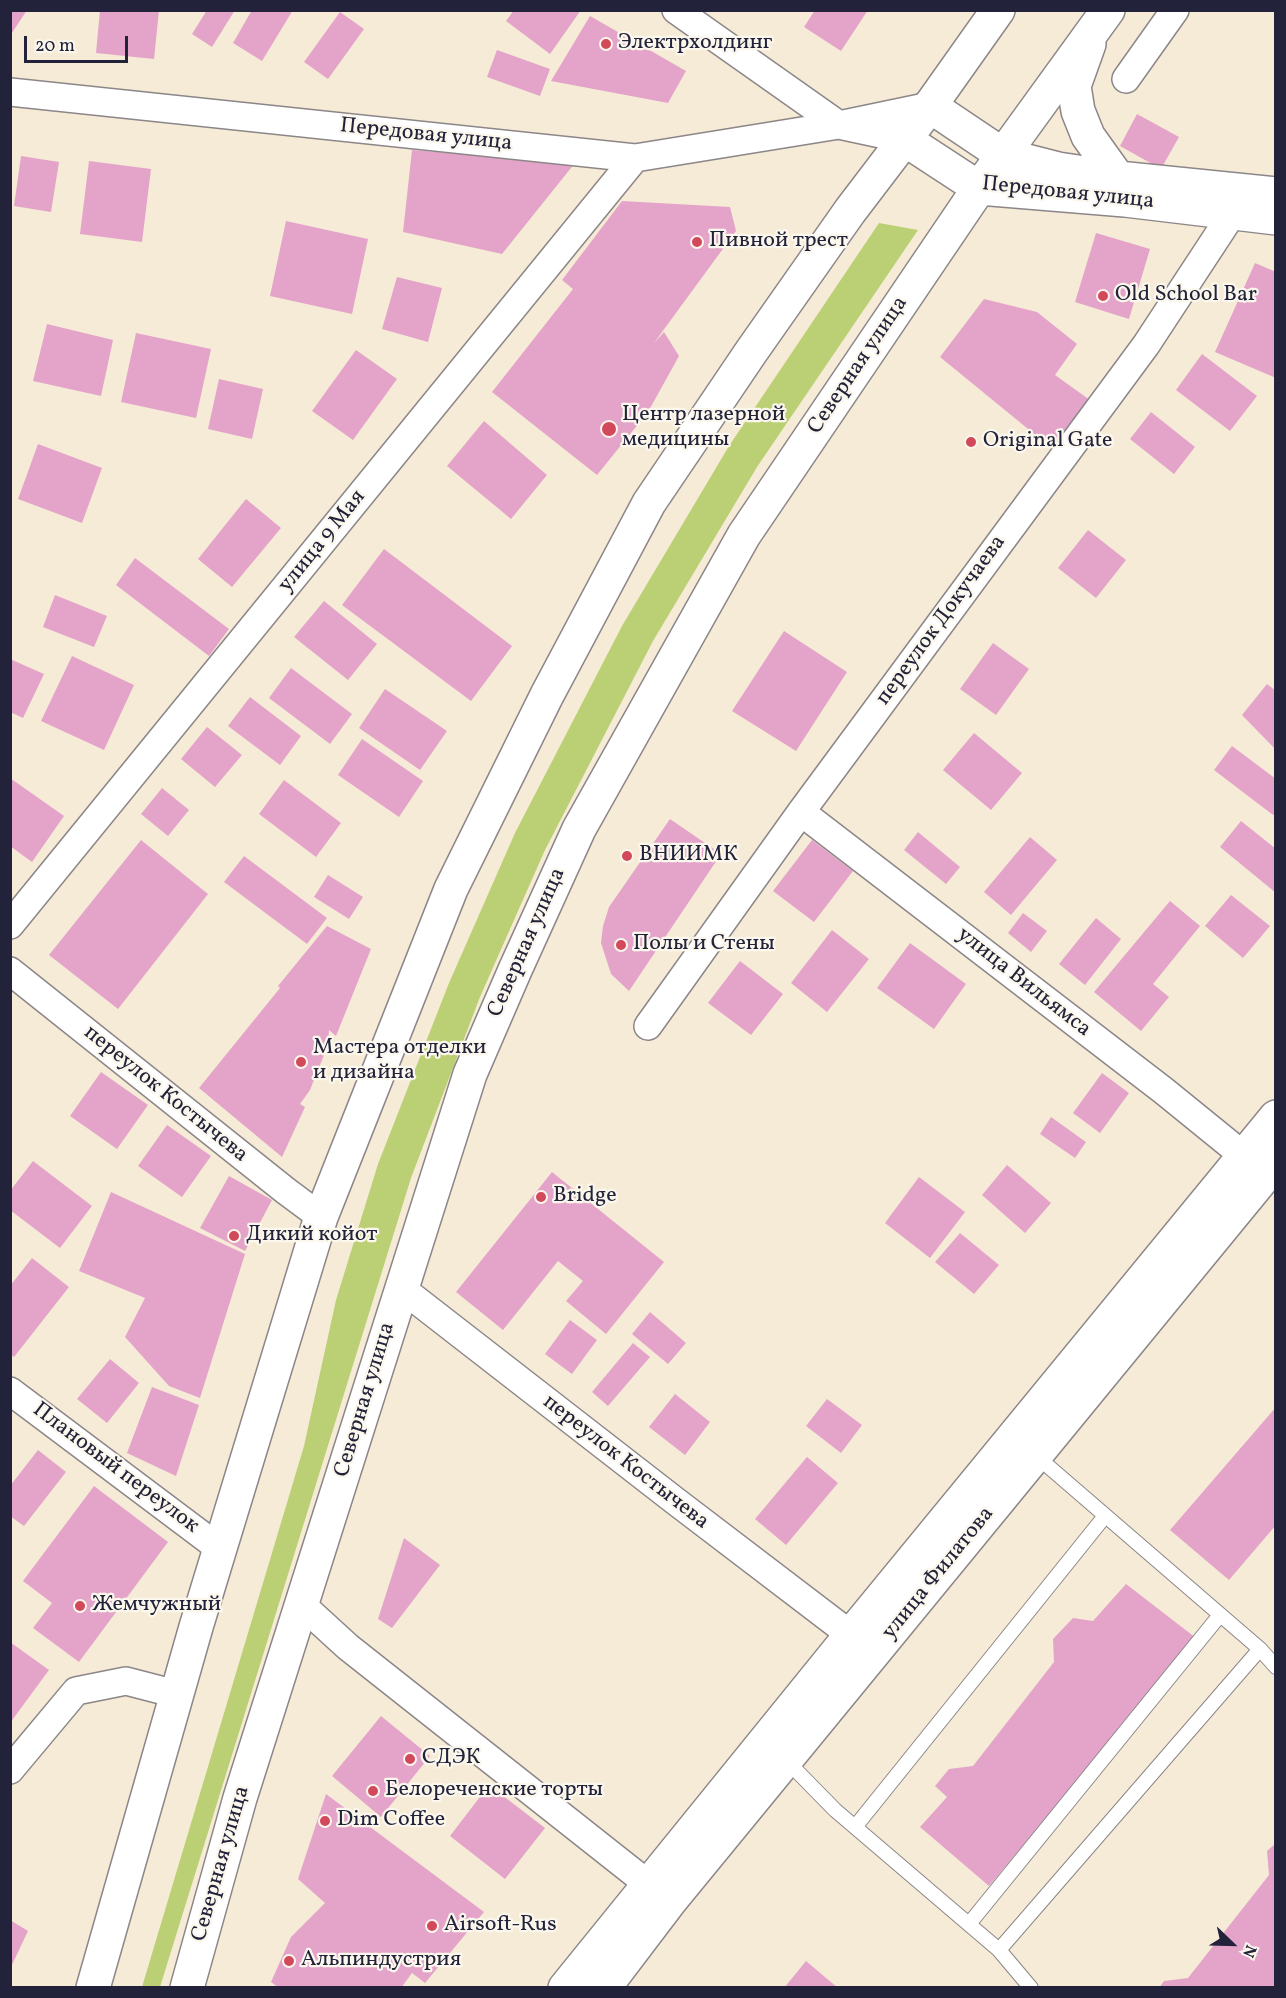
<!DOCTYPE html>
<html>
<head>
<meta charset="utf-8">
<style>
	body { margin:0 }
	#map { position:relative; width:1286px; height:1998px; overflow:hidden; background:#f6ebd6; font-family:Vollkorn,serif }
	canvas { display:block }
	.frame { position:absolute; inset:0; border:12px solid #22223b; pointer-events:none }
	.north { position:absolute; left:1202px; top:1914px; width:60px; height:60px; -webkit-text-stroke:4px #fbf7ec; paint-order:stroke; rotate:113deg; font-size:16px; font-weight:700; line-height:24px; text-align:center; color:#22223b }
	.north::after { content:''; display:block; margin:auto; width:21px; height:27px; background:#22223b; clip-path:polygon(50% 0,100% 100%,50% 72%,0 100%) }
	.scale { position:absolute; left:24px; top:36px; width:104px; height:27px; box-sizing:border-box; border:3px solid #22223b; border-top:0; padding-left:8px; font-size:18px; line-height:21px; white-space:nowrap; color:#22223b; -webkit-text-stroke:4px #fbf7ec; paint-order:stroke }
</style>
</head>
<body>
<div id="map">
<canvas width="1286" height="1998"></canvas>
<div class="frame"></div>
<div class="north">N</div>
<div class="scale">20 m</div>
</div>
<script>
const ctx = document.querySelector('canvas').getContext('2d');
ctx.lineJoin = 'round';
function paint(path, color) {
  ctx.fillStyle = color;
  ctx.fill(path, 'evenodd');
}
function toPath(rows) {
  const path = new Path2D();
  for (const r of rows) {
    path.moveTo(r[0], r[1]);
    for (let i = 2; i < r.length; i += 2) path.lineTo(r[i], r[i + 1]);
  }
  return path;
}
function strokePath(path, color, width, dash) {
  ctx.strokeStyle = color;
  ctx.lineWidth = width;
  ctx.lineCap = dash ? 'butt' : 'round';
  ctx.setLineDash(dash || []);
  ctx.stroke(path);
}
function drawText(font, color, halo, rows, align = 'center') {
  ctx.font = font + ' Vollkorn,serif';
  ctx.lineWidth = 4.5;
  ctx.setLineDash([]);
  ctx.textBaseline = 'middle';
  ctx.strokeStyle = halo;
  ctx.fillStyle = color;
  for (const [text, x, y, turn = 0] of rows) {
    ctx.save();
    ctx.translate(x, y);
    ctx.rotate((+turn || 0) * Math.PI / 180);
    ctx.textAlign = isNaN(turn) ? turn : align;
    if (halo) ctx.strokeText(text, 0, 0);
    ctx.fillText(text, 0, 0);
    ctx.restore();
  }
}
const green = toPath([
	[879,223,918,230,757,467,653,641,545,850,480,997,411,1178,160,1987,142,1987,304,1446,336,1300,378,1164,449,983,515,833,622,626,729,446]
]);
const building = toPath([
	[10,10,27,10,10,36],
	[100,10,159,10,154,59,96,53],
	[207,10,235,10,212,47,192,34],
	[252,10,293,10,262,61,233,43],
	[514,10,581,10,550,54,506,21],
	[815,10,868,10,841,51,804,27],
	[340,12,364,29,328,79,304,62],
	[590,16,686,71,668,103,551,81],
	[497,50,550,69,540,96,487,77],
	[1137,114,1179,137,1161,169,1120,146],
	[412,150,575,163,502,254,403,232],
	[21,156,59,162,51,212,14,206],
	[89,161,151,169,142,242,80,234],
	[622,201,730,207,736,231,654,343,664,332,679,356,648,412,597,475,492,392,573,289,562,280],
	[286,221,368,239,352,314,270,296],
	[1096,233,1150,249,1129,319,1075,302],
	[1255,263,1276,272,1276,378,1215,352],
	[397,277,442,288,428,342,382,329],
	[984,299,1037,312,1077,344,1055,375,1094,403,1055,451,940,357],
	[47,324,113,340,101,396,33,381],
	[136,333,211,349,196,418,121,402],
	[356,350,397,379,353,440,312,411],
	[1202,354,1257,396,1230,431,1176,390],
	[219,379,263,389,252,439,208,429],
	[1151,412,1195,447,1174,474,1130,439],
	[484,421,547,475,511,519,447,466],
	[38,444,102,468,82,523,18,499],
	[246,499,281,528,232,587,198,559],
	[1088,530,1126,560,1096,598,1058,568],
	[384,549,512,646,471,701,342,605],
	[135,558,229,629,209,656,116,585],
	[55,595,107,616,94,647,43,627],
	[324,601,377,644,348,680,294,637],
	[784,631,847,672,796,751,732,711],
	[993,643,1029,669,996,715,960,689],
	[72,656,134,685,104,750,41,721],
	[10,659,44,674,23,718,10,712],
	[291,668,352,714,330,744,269,698],
	[1267,684,1276,691,1276,750,1242,715],
	[385,689,447,731,420,770,359,728],
	[250,697,301,736,280,765,228,726],
	[207,727,242,755,215,787,181,759],
	[974,733,1022,773,991,810,943,770],
	[362,739,423,781,399,817,338,775],
	[1232,746,1276,779,1276,811,1273,815,1214,770],
	[10,778,64,816,32,862,10,846],
	[284,780,341,823,316,857,259,814],
	[162,788,189,810,168,836,141,814],
	[670,819,721,854,629,991,611,974,601,943,603,926,609,907],
	[1241,821,1276,849,1276,893,1220,847],
	[918,832,960,867,946,884,904,850],
	[1030,837,1057,860,1011,915,984,892],
	[141,840,208,894,118,1009,49,955],
	[812,840,853,871,814,922,773,891],
	[244,856,327,918,307,944,224,882],
	[328,875,363,897,349,919,314,897],
	[1231,895,1270,926,1243,958,1205,926],
	[1170,901,1200,926,1153,984,1169,997,1141,1031,1094,992],
	[1023,913,1047,931,1031,952,1008,933],
	[1096,918,1121,939,1085,985,1059,964],
	[327,926,371,949,336,1036,329,1030,328,1045,310,1090,300,1104,305,1107,282,1157,199,1088,280,988,278,986],
	[832,930,869,959,827,1012,791,983],
	[910,943,966,984,934,1029,877,988],
	[740,961,783,994,751,1035,708,1003],
	[101,1072,148,1105,117,1149,70,1116],
	[1102,1073,1129,1093,1100,1133,1073,1113],
	[1051,1117,1086,1142,1075,1158,1040,1134],
	[167,1125,211,1156,182,1197,138,1166],
	[33,1161,92,1206,60,1248,10,1210,10,1191],
	[1007,1165,1051,1203,1025,1233,982,1195],
	[552,1172,664,1262,606,1334,566,1301,583,1281,558,1261,503,1330,456,1292],
	[229,1176,272,1200,245,1251,200,1228],
	[919,1177,965,1212,930,1258,885,1223],
	[111,1192,245,1254,200,1398,169,1386,125,1337,145,1298,79,1271],
	[960,1233,999,1265,974,1294,935,1262],
	[32,1258,69,1287,14,1357,10,1354,10,1286],
	[650,1312,686,1343,668,1364,632,1334],
	[570,1320,597,1340,572,1374,545,1354],
	[633,1343,650,1357,608,1406,592,1392],
	[110,1359,139,1383,107,1423,77,1399],
	[152,1387,199,1405,176,1476,127,1453],
	[675,1394,710,1422,685,1455,649,1427],
	[827,1399,862,1425,841,1453,806,1426],
	[1276,1407,1276,1525,1229,1580,1170,1530],
	[38,1450,66,1472,24,1526,10,1516,10,1486],
	[807,1457,838,1483,786,1545,755,1519],
	[94,1486,168,1542,79,1662,33,1628,52,1603,23,1581],
	[404,1538,440,1565,392,1628,378,1619],
	[1126,1584,1196,1638,989,1886,920,1827,947,1797,935,1786,949,1769,973,1766,1054,1662,1053,1639,1073,1618,1093,1621],
	[10,1642,49,1670,10,1723],
	[381,1716,430,1756,381,1817,332,1776],
	[489,1785,545,1828,505,1879,450,1836],
	[326,1794,484,1912,425,1983,412,1973,401,1988,279,1988,271,1982,291,1937,325,1903,298,1879],
	[1276,1843,1276,1988,1159,1988,1164,1981,1188,1978,1269,1875,1267,1851],
	[10,1920,28,1931,10,1969],
	[806,1961,838,1988,784,1988]
]);
const lane = toPath([
	[1034,1454,1260,1649,1276,1667],
	[786,1760,835,1810,999,1950,1260,1649],
	[855,1827,1105,1516],
	[969,1924,1220,1615],
	[999,1950,1031,1988]
]);
const street = toPath([
	[676,10,839,125,904,139],
	[1126,79,1175,10],
	[10,92,635,158,839,125,930,106],
	[801,812,1164,1091,1244,1156],
	[10,925,635,158],
	[10,971,286,1191,321,1217],
	[648,1026,801,812,1146,345,1232,214],
	[401,1288,674,1500,851,1635],
	[10,1391,219,1548],
	[302,1605,348,1647,648,1884],
	[10,1770,76,1691,126,1681,176,1694]
]);
const secondary = toPath([
	[1089,44,1074,86,1078,111,1088,136,1118,178],
	[930,106,1003,155,1058,169,1118,178,1276,194],
	[904,139,979,188,1125,200,1276,218],
	[565,1988,851,1635,1276,1117],
	[604,1988,670,1901,1276,1162]
]);
const primary = toPath([
	[93,1988,196,1627,321,1217,451,889,547,695,649,503,751,352,850,211,930,106,998,10],
	[187,1988,240,1798,470,1074,515,970,579,829,744,535,979,188,1108,10]
]);
const markers = [
	[606,44,6,"#d1495b"],
	[697,242,6,"#d1495b"],
	[1103,296,6,"#d1495b"],
	[609,429,8,"#d1495b"],
	[971,442,6,"#d1495b"],
	[627,856,6,"#d1495b"],
	[621,945,6,"#d1495b"],
	[301,1062,6,"#d1495b"],
	[541,1197,6,"#d1495b"],
	[234,1236,6,"#d1495b"],
	[80,1606,6,"#d1495b"],
	[410,1759,6,"#d1495b"],
	[373,1791,6,"#d1495b"],
	[325,1821,6,"#d1495b"],
	[432,1926,6,"#d1495b"],
	[289,1961,6,"#d1495b"]
];
const poiNames = [
	["Электрхолдинг",618,44],
	["Пивной трест",709,242],
	["Old School Bar",1115,296],
	["Центр лазерной",622,416],
	["медицины",622,441],
	["Original Gate",983,442],
	["ВНИИМК",639,856],
	["Полы и Стены",633,945],
	["Мастера отделки",313,1049],
	["и дизайна",313,1074],
	["Bridge",553,1197],
	["Дикий койот",246,1236],
	["Жемчужный",92,1606],
	["СДЭК",422,1759],
	["Белореченские торты",385,1791],
	["Dim Coffee",337,1821],
	["Airsoft-Rus",444,1926],
	["Альпиндустрия",301,1961]
];
const streetNames = [
	["Передовая улица",426,136,6],
	["Передовая улица",1068,194,6],
	["Северная улица",859,366,-56],
	["улица 9 Мая",323,542,-51],
	["переулок Докучаева",942,621,-54],
	["Северная улица",528,943,-66],
	["улица Вильямса",1023,983,38],
	["переулок Костычева",165,1095,39],
	["Северная улица",366,1400,-73],
	["переулок Костычева",625,1463,38],
	["Плановый переулок",115,1469,37],
	["улица Филатова",939,1574,-51],
	["Северная улица",222,1864,-74]
];
paint(green, '#bbd074');
paint(building, '#e4a4ca');
strokePath(lane, '#8c8688', 16);
strokePath(street, '#8c8688', 30);
strokePath(secondary, '#8c8688', 36);
strokePath(primary, '#8c8688', 36);
strokePath(lane, '#fff', 14);
strokePath(street, '#fff', 27);
strokePath(secondary, '#fff', 33);
strokePath(primary, '#fff', 33);
for (const [x, y, r, color] of markers) {
  const dot = new Path2D();
  dot.arc(x, y, r, 0, 2 * Math.PI);
  ctx.fillStyle = color;
  ctx.fill(dot);
  strokePath(dot, '#fbf7ec', 2);
}
drawText('22px', '#22223b', '#fbf7ec', poiNames, 'left');
drawText('22px', '#22223b', '#fbf7ec', streetNames);
</script>
</body>
</html>
